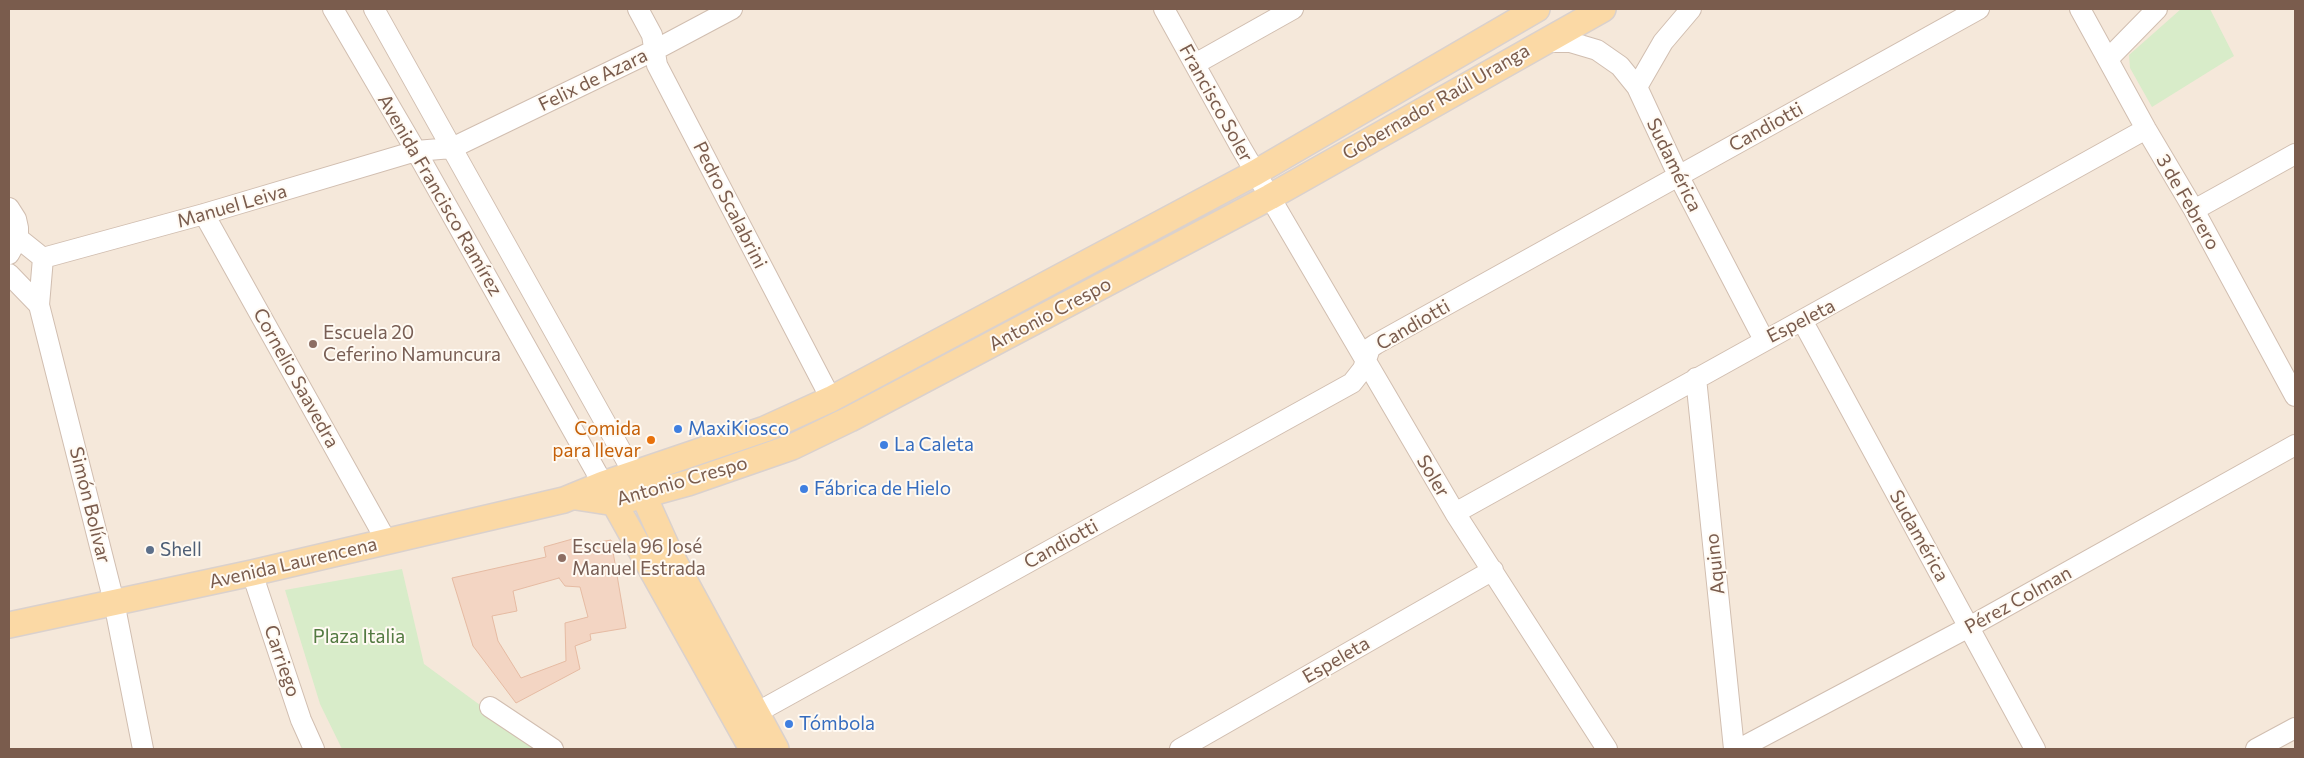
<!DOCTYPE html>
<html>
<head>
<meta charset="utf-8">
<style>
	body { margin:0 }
	#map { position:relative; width:2304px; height:758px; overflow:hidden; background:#fdf6ec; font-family:Commissioner,sans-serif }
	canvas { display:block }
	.frame { position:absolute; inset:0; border:10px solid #7a5c4d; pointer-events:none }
</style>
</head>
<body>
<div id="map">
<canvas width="2304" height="758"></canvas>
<div class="frame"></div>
</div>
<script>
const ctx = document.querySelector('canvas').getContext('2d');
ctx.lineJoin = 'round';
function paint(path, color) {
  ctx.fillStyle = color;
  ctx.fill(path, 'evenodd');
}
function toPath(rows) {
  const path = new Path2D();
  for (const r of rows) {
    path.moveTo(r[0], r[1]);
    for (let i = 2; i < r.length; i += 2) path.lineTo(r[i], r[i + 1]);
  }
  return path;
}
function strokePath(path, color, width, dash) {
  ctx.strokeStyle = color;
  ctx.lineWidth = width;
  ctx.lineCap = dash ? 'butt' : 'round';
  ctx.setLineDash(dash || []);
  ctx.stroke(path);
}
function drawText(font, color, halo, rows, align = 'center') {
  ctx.font = font + ' Commissioner,sans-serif';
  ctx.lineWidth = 4;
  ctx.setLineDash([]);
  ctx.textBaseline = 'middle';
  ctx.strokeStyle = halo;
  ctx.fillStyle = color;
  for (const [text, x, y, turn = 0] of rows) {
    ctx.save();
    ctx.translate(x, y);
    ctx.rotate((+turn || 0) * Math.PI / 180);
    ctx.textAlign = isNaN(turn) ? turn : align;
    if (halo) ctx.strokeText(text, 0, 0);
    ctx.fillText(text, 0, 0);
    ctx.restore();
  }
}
const residential = toPath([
	[9,9,2295,9,2295,749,9,749]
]);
const green = toPath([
	[2181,9,2210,9,2234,56,2152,107,2130,68,2129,55],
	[402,569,424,664,540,749,342,749,320,704,285,590]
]);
const building = toPath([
	[576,538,577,546,611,540,626,628,590,634,591,640,575,646,580,669,516,703,473,646,452,578,546,557,544,547,576,538],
	[559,578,565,586,580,587,588,617,565,623,566,661,521,678,498,641,492,616,517,611,513,591,559,578]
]);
const minor = toPath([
	[333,9,416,151,603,484],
	[374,9,634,474],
	[638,9,652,35,657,65,831,399],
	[1164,9,1240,146,1455,513,1607,749],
	[2080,9,2146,129,2194,210,2295,396],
	[1544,42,1570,42,1597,50,1620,66,1637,87,1678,175,1764,340],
	[2108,59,2157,9],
	[1195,64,1293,9],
	[1637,87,1663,42,1691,9],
	[9,208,16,219,18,228,18,238,9,254],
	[2194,210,2295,154],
	[204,214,387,542],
	[18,238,43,258,204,214,416,151,452,148,655,50,732,9],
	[9,274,39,305,114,602,143,749],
	[39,305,43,258],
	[1803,322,2035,749],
	[1696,378,1734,749],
	[1455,513,2146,129],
	[252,573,301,720,314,749],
	[490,707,553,749],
	[756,713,1352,383,1363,369,1370,348,1376,344,1979,9],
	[1180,749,1493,570],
	[1739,749,1969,627,2295,445],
	[2256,749,2295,728]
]);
const major = toPath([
	[637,481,669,552,776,749],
	[607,490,752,749],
	[576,497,615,503,688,483,792,447,850,419,1270,197,1603,9],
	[9,625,252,573,564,500,603,484,765,429,831,399,1255,173,1537,9]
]);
const markers = [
	[313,344,5,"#8d6e63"],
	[678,429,5,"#3f7fe0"],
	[651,440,5,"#e8710a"],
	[884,445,5,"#3f7fe0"],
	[804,489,5,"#3f7fe0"],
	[150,550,5,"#5c6f8a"],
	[562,558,5,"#8d6e63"],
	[789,724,5,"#3f7fe0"]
];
const streetNames = [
	["Felix de Azara",593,80,-26],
	["Gobernador Raúl Uranga",1436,102,-30],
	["Francisco Soler",1216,103,61],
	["Candiotti",1766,127,-29],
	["Sudamérica",1674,165,64],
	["Avenida Francisco Ramírez",440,195,60],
	["3 de Febrero",2188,202,60],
	["Pedro Scalabrini",730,205,63],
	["Manuel Leiva",232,206,-16],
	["Antonio Crespo",1050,314,-28],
	["Espeleta",1801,321,-27],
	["Candiotti",1413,325,-30],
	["Cornelio Saavedra",296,378,61],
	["Soler",1433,476,59],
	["Antonio Crespo",682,481,-16],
	["Simón Bolívar",90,505,76],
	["Sudamérica",1919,536,61],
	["Candiotti",1061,544,-29],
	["Avenida Laurencena",293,563,-13],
	["Aquino",1715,564,-96],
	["Pérez Colman",2018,600,-29],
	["Espeleta",1336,660,-30],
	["Carriego",282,661,71]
];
const educationNames = [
	["Escuela 20",323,333],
	["Ceferino Namuncura",323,355],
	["Escuela 96 José",572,547],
	["Manuel Estrada",572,569]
];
const foodNames = [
	["Comida",641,429],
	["para llevar",641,451]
];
const shopNames = [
	["MaxiKiosco",688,429],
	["La Caleta",894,445],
	["Fábrica de Hielo",814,489],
	["Tómbola",799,724]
];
const serviceNames = [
	["Shell",160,550]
];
const parkNames = [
	["Plaza Italia",359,637]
];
paint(residential, '#f5e8da');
paint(green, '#d8ecc9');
paint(building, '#f3d5c3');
strokePath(building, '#e6bba3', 1);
strokePath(minor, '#d1beb0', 22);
strokePath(major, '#dad1cd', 28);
strokePath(minor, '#fff', 20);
strokePath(major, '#fbd9a5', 25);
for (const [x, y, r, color] of markers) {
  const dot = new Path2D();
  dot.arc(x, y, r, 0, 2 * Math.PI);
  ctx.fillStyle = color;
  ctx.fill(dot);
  strokePath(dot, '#fffaf3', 2);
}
drawText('19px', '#7a5c4d', '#fffaf3', streetNames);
drawText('19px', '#785e54', '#fffaf3', educationNames, 'left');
drawText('19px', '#c56008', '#fffaf3', foodNames, 'right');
drawText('19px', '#366cbe', '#fffaf3', shopNames, 'left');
drawText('19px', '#4e5e75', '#fffaf3', serviceNames, 'left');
drawText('19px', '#537a41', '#fffaf3', parkNames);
</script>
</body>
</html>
